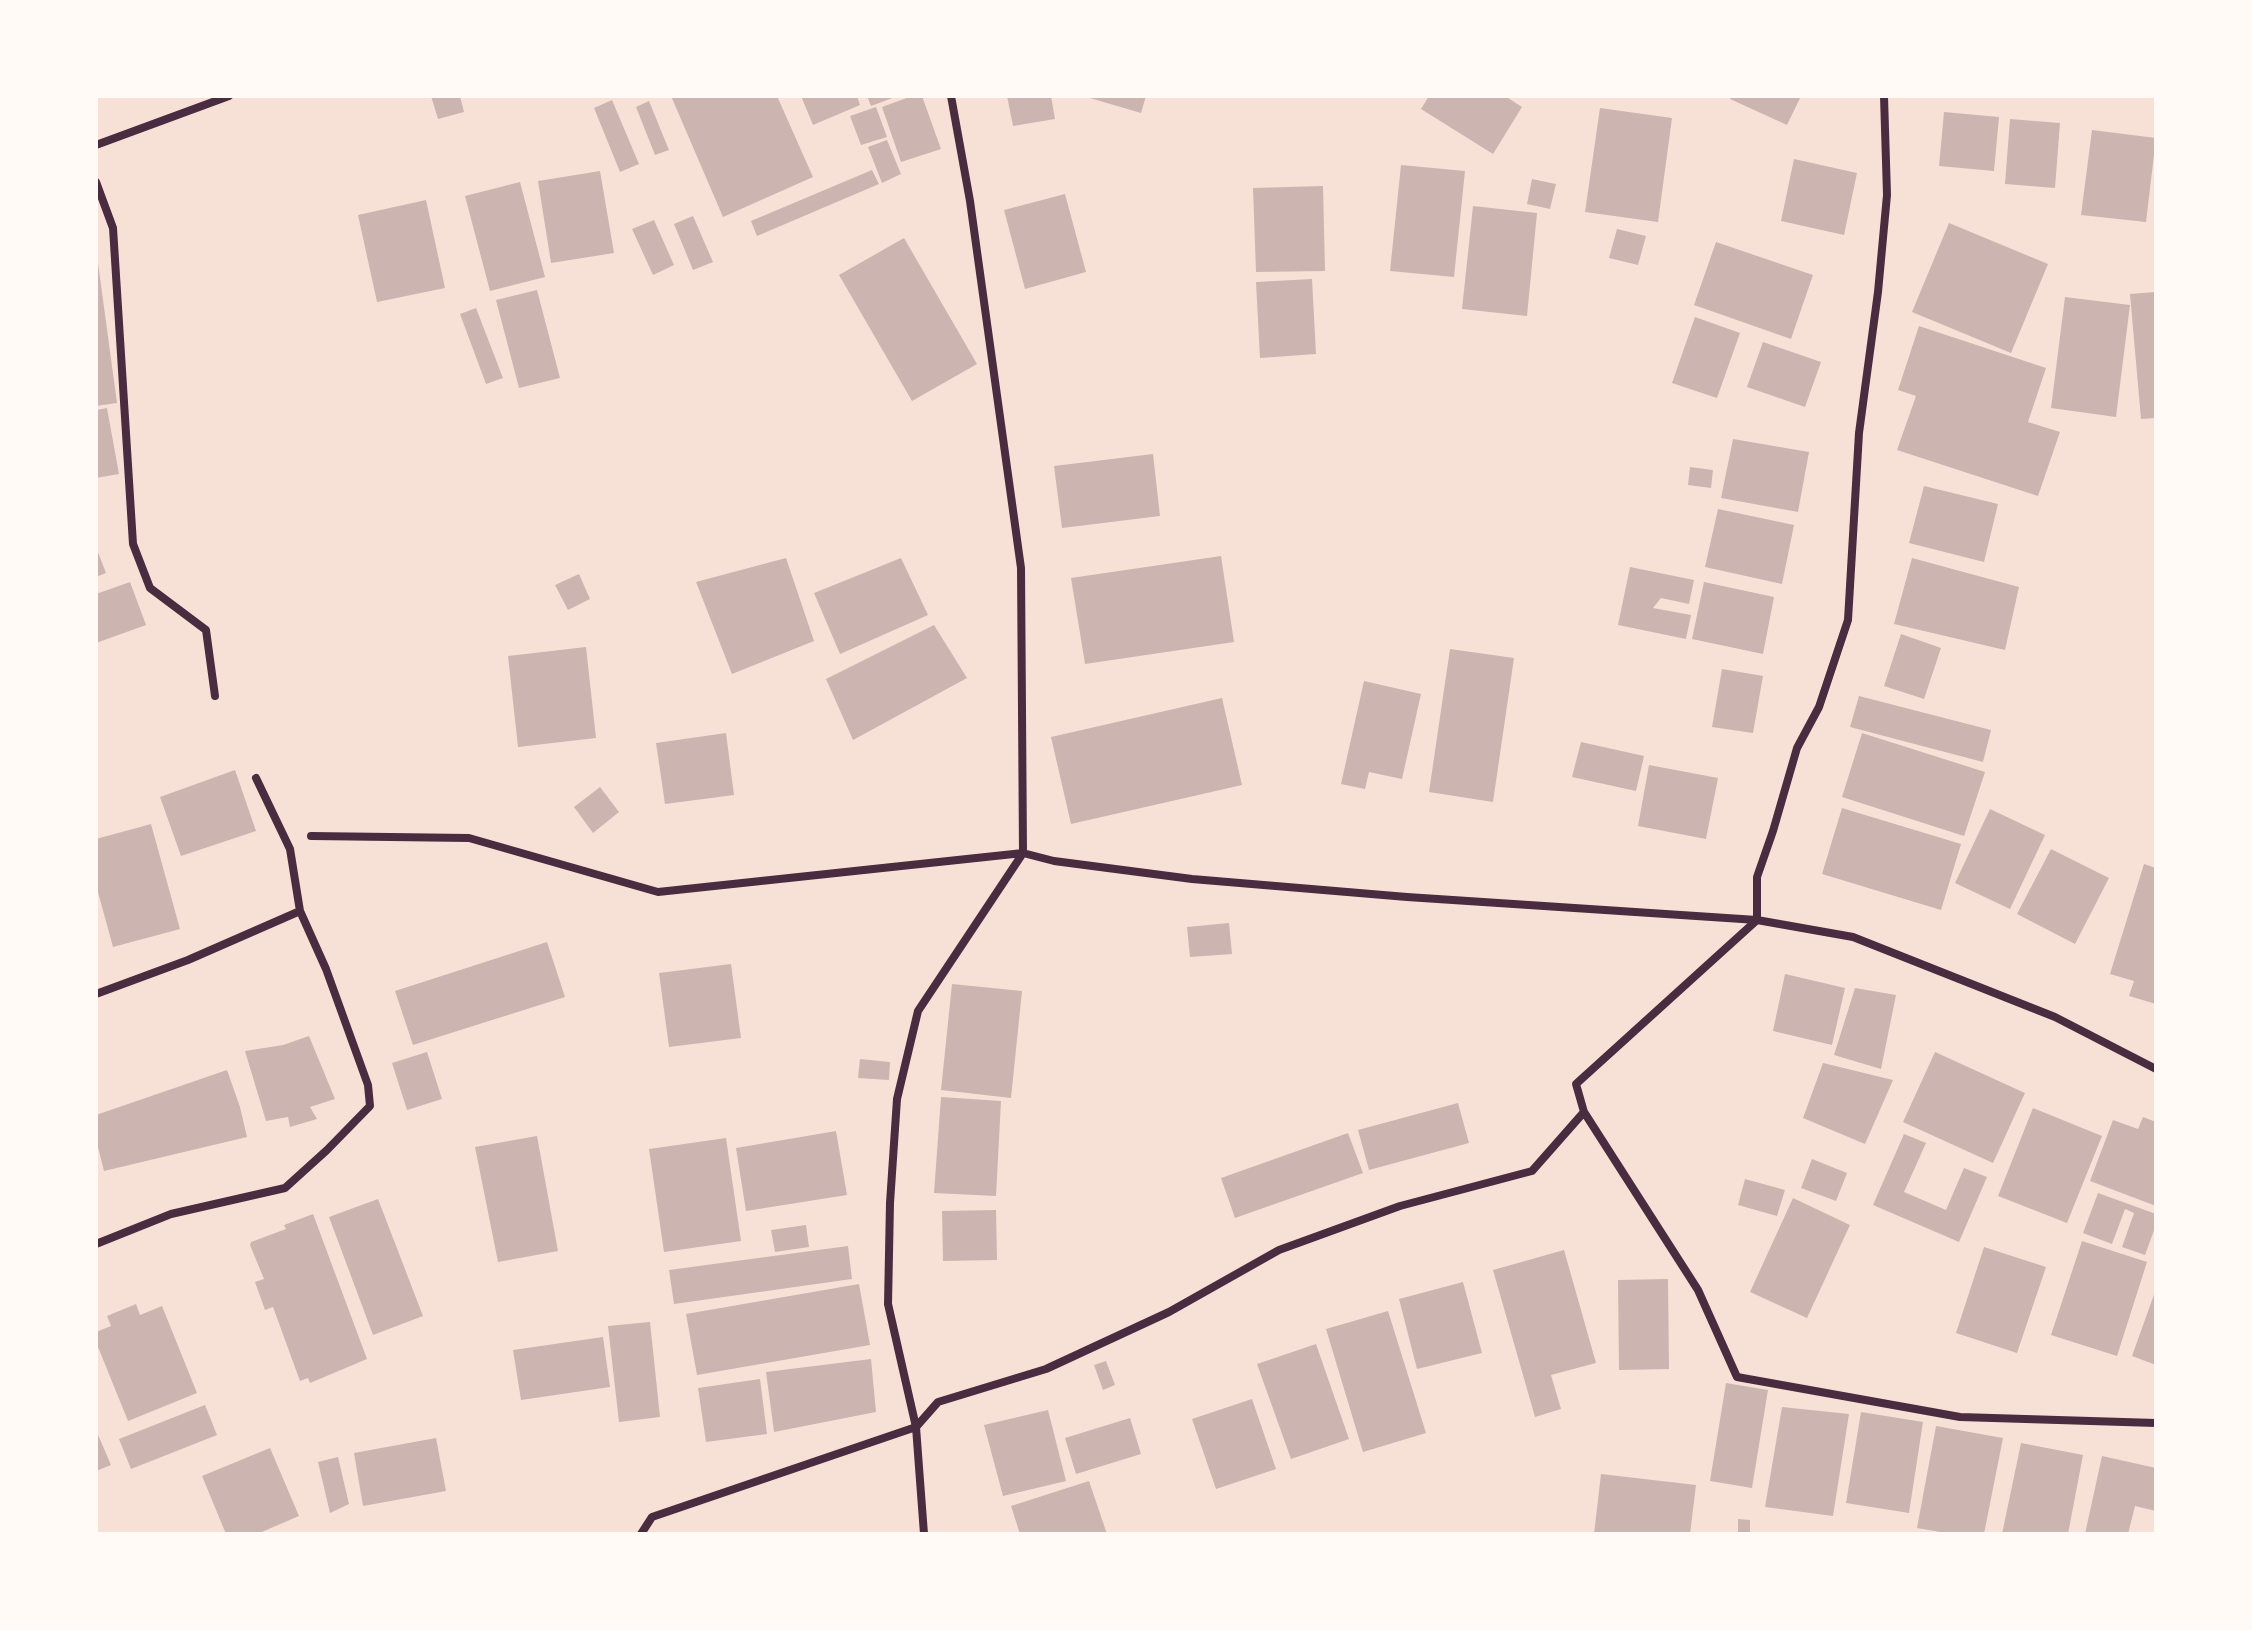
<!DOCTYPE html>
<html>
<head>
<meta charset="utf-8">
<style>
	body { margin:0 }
	#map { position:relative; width:2252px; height:1630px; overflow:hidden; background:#f7e1d7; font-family:"Fira Sans",sans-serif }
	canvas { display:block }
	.frame { position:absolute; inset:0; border:98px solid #fffaf5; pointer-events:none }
</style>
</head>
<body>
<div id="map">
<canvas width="2252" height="1630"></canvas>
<div class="frame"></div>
</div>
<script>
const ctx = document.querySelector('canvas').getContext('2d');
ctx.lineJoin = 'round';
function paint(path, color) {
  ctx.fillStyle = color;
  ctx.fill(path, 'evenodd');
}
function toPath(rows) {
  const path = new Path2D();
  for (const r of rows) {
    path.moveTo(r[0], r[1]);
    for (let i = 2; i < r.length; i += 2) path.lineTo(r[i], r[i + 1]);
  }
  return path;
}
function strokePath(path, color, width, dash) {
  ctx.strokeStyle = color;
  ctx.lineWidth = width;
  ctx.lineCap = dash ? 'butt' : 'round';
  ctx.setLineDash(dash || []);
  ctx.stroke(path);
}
const building = toPath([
	[431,96,460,96,464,112,438,119],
	[671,96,777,96,813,177,723,217],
	[801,96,857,96,860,105,813,125],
	[867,96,898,96,871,106],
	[912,96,922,96,941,149,901,162,882,107],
	[1007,96,1051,96,1055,119,1013,126],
	[1083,96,1146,96,1141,113],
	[1429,96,1505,96,1522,107,1493,154,1421,109],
	[1732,96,1801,96,1787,125,1730,99],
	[612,100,639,164,620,172,594,108],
	[649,101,669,150,655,155,636,107],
	[876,107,887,137,861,145,850,116],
	[1600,108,1672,118,1658,222,1585,212],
	[1944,112,1999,117,1994,171,1939,166],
	[2010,119,2060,123,2055,188,2005,184],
	[2092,130,2156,138,2146,222,2081,215],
	[887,140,901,174,882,183,868,147],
	[1794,159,1857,173,1844,235,1781,221],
	[1401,165,1465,171,1454,277,1390,271],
	[872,170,879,184,757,236,751,221],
	[600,171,614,253,551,263,538,181],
	[1532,179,1556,184,1550,209,1527,204],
	[520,182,545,277,490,291,465,196],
	[1323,186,1325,271,1256,272,1253,188],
	[1065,194,1086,272,1025,289,1004,210],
	[426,200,445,288,377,302,358,215],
	[1473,206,1537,213,1527,316,1462,309],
	[693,216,713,262,693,270,674,224],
	[654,220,674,265,653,275,632,229],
	[1949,223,2048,264,2011,353,1912,312],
	[1617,229,1646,236,1638,265,1609,258],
	[904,238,977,364,912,401,839,275],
	[1716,242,1813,275,1791,339,1694,305],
	[96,263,98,263,117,403,96,406],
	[1312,279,1316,354,1260,358,1256,282],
	[537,290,560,378,519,388,496,300],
	[2156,292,2156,418,2141,419,2130,294],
	[2065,297,2130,305,2116,417,2051,408],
	[476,308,503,378,486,384,460,314],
	[1695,317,1740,333,1717,398,1672,383],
	[1919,326,2046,368,2028,422,2060,432,2038,496,1897,450,1916,396,1898,390],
	[1763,342,1821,362,1805,407,1747,387],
	[107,408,119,474,96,478,96,410],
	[1733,439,1809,452,1798,512,1721,498],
	[1153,454,1160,516,1062,528,1054,466],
	[1690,467,1713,470,1711,488,1688,485],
	[1924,486,1998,504,1984,562,1909,543],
	[1718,509,1794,525,1782,584,1705,567],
	[96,547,106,573,96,577],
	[1221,556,1234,642,1085,664,1071,578],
	[786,558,814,641,732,674,696,582],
	[901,558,928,615,840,654,814,593],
	[1912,558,2019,587,2005,650,1894,624],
	[1630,567,1694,580,1689,604,1661,598,1653,608,1691,615,1686,639,1618,625],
	[579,574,590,599,568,610,555,585],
	[130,582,146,625,96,643,96,594],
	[1704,582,1774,597,1763,654,1692,639],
	[934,625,967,678,853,740,826,679],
	[1901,634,1941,648,1924,699,1884,686],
	[586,647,596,738,518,747,508,656],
	[1450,649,1514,658,1493,802,1429,792],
	[1722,669,1763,676,1753,733,1712,727],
	[1364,681,1421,694,1402,779,1369,772,1365,789,1341,784],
	[1859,696,1991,730,1983,762,1850,727],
	[1222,698,1242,785,1071,824,1051,737],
	[726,733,734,795,665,804,656,743],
	[1862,733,1985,772,1964,836,1842,797],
	[1581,742,1644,756,1636,791,1572,777],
	[1649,765,1718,778,1706,839,1638,826],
	[235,770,256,831,181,856,160,797],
	[600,787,619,812,593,833,574,807],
	[1842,808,1961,844,1941,910,1822,874],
	[1990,809,2045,835,2010,909,1955,883],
	[151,824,180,929,113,947,96,885,96,839],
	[2051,849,2109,878,2075,944,2017,914],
	[2144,864,2156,868,2156,1004,2129,996,2134,981,2110,974],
	[1229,923,1232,954,1190,957,1187,927],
	[547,942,565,997,413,1045,395,991],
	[731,964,741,1038,669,1047,659,973],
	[1785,974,1845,988,1832,1045,1773,1031],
	[952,984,1022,991,1011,1098,941,1090],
	[1855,988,1896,995,1881,1069,1834,1055],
	[309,1036,335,1099,310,1107,317,1119,290,1127,288,1117,266,1121,245,1051,283,1045],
	[427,1052,442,1099,407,1110,392,1063],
	[1935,1052,2025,1093,1993,1163,1903,1122],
	[860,1059,890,1062,889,1080,858,1078],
	[1823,1063,1893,1080,1865,1144,1803,1118],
	[227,1070,240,1107,247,1137,104,1171,96,1139,96,1115],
	[941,1097,1001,1101,996,1196,934,1193],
	[1458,1103,1469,1143,1369,1170,1358,1130],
	[2033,1108,2102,1136,2067,1223,1998,1196],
	[2143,1117,2156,1122,2156,1206,2090,1181,2113,1120,2138,1129],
	[836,1131,847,1195,746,1211,736,1148],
	[1348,1133,1363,1173,1235,1218,1221,1178],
	[1904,1134,1926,1143,1904,1192,1946,1210,1964,1168,1987,1177,1959,1242,1873,1205],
	[537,1136,558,1251,498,1262,475,1147],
	[726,1138,741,1241,664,1252,649,1149],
	[1812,1159,1847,1173,1836,1201,1801,1188],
	[1745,1179,1785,1190,1777,1216,1738,1205],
	[2098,1193,2156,1214,2156,1225,2145,1255,2122,1247,2134,1213,2125,1209,2112,1244,2083,1233],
	[1793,1198,1850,1225,1807,1318,1750,1292],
	[378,1199,423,1316,373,1335,329,1217],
	[996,1210,997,1260,943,1261,942,1211],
	[313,1214,367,1359,310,1383,308,1378,300,1381,273,1307,265,1310,255,1282,264,1279,250,1245,251,1242,286,1229,284,1225],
	[806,1225,809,1247,775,1252,771,1230],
	[2082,1241,2147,1262,2117,1356,2051,1335],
	[848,1246,852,1279,674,1304,669,1270],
	[1984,1247,2046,1267,2017,1353,1956,1333],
	[1564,1250,1596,1363,1551,1375,1561,1409,1535,1417,1493,1270],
	[1668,1279,1669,1369,1619,1370,1618,1280],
	[1463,1282,1482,1353,1417,1369,1399,1299],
	[859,1284,870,1345,697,1375,686,1314],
	[2156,1289,2156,1365,2132,1356],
	[136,1304,140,1315,162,1306,197,1393,128,1421,96,1342,96,1332,111,1326,107,1316],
	[1388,1311,1426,1433,1363,1452,1326,1329],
	[650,1322,660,1417,619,1422,608,1326],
	[603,1337,610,1387,521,1400,513,1350],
	[1316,1344,1349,1439,1291,1459,1257,1364],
	[871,1359,876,1412,774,1432,766,1372],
	[1106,1361,1115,1385,1103,1390,1094,1365],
	[760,1379,767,1434,706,1442,698,1388],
	[1726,1383,1768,1390,1752,1488,1710,1481],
	[1252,1399,1276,1469,1216,1489,1192,1419],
	[205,1405,217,1435,131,1469,119,1439],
	[1782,1407,1849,1414,1833,1516,1765,1507],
	[1048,1410,1066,1481,1003,1496,984,1425],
	[1861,1412,1923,1422,1909,1513,1846,1503],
	[1130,1418,1141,1454,1076,1474,1065,1438],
	[1936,1426,2003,1438,1984,1534,1952,1534,1917,1528],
	[96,1430,111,1465,96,1471],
	[436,1438,446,1491,363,1506,354,1453],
	[2021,1443,2083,1455,2068,1534,2002,1534],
	[270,1448,299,1516,257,1534,226,1534,202,1476],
	[2102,1456,2156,1468,2156,1511,2135,1506,2128,1534,2085,1534],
	[338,1457,349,1504,330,1513,318,1462],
	[1601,1474,1696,1485,1690,1534,1594,1534],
	[1089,1481,1107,1534,1020,1534,1011,1506],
	[1738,1519,1750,1520,1750,1534,1738,1534]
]);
const minor = toPath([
	[96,145,229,96],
	[96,182,113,228,133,544,150,588,206,630,215,696],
	[311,836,469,838,658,892,1023,853,1054,861,1192,879,1407,897,1757,920,1853,937,2055,1017,2156,1069],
	[96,994,188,960,300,911],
	[1584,1112,1698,1290,1737,1377,1960,1417,2156,1423],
	[96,1244,171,1214,285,1188,327,1150,370,1106,368,1085,326,969,300,911,290,849,256,778],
	[641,1534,652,1517,916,1427,938,1402,1046,1369,1169,1312,1279,1250,1400,1206,1532,1171,1584,1112,1576,1084,1757,920,1757,877,1773,831,1797,748,1819,707,1848,620,1859,433,1878,292,1887,195,1884,96],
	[924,1534,916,1427,888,1304,890,1203,897,1099,918,1011,1023,853,1021,568,970,201,951,96]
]);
paint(building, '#ccb4b1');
strokePath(minor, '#4a2c40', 8);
</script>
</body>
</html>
